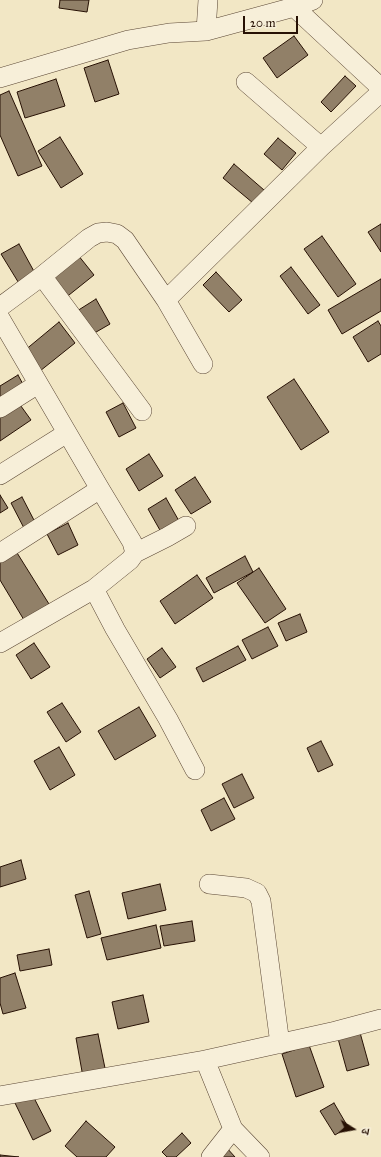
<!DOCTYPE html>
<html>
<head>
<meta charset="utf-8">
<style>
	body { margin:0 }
	#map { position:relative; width:381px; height:1157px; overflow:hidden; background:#f2e7c5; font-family:"IM FELL Great Primer","Noto Serif Devanagari",serif }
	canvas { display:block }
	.north { position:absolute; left:333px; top:1109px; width:40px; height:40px; -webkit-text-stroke:3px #f7efd9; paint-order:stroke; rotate:101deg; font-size:11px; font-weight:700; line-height:16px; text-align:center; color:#271104 }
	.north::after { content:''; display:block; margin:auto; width:14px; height:18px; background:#271104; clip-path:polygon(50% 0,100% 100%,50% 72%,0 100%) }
	.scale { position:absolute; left:243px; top:16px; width:55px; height:18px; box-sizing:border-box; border:2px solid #271104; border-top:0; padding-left:5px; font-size:12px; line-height:14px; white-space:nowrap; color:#271104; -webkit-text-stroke:3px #f7efd9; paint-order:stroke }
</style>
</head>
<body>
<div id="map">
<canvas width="381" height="1157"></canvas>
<div class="north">उ</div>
<div class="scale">20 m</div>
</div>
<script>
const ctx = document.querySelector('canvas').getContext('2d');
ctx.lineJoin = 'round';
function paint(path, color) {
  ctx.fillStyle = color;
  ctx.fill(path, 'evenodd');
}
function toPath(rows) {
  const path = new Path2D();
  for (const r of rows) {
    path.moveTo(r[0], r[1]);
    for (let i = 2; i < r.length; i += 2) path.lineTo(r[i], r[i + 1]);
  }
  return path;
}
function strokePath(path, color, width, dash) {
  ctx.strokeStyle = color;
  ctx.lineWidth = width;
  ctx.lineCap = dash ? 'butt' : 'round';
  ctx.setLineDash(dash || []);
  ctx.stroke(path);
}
const building = toPath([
	[60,0,89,0,87,12,59,8,60,0],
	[294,36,308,55,277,78,263,58,294,36],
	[108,60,119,94,95,102,84,68,108,60],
	[345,76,356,86,331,112,321,102,345,76],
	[56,79,65,106,25,118,17,92,56,79],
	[9,91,42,166,18,176,0,135,0,95,9,91],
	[60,137,83,174,61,188,38,151,60,137],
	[278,138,296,153,282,170,264,154,278,138],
	[234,164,264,190,253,203,223,178,234,164],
	[381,224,381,252,368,232,381,224],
	[322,236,356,284,338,297,304,249,322,236],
	[19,244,36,275,20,285,1,254,19,244],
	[78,255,94,275,64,299,48,279,78,255],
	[291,267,320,305,308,314,280,276,291,267],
	[216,272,242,300,229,312,203,285,216,272],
	[381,279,381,311,342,334,328,310,381,279],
	[96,299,110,324,91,335,77,311,96,299],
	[378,321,381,326,381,354,368,362,353,337,378,321],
	[59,322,75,343,40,371,24,351,59,322],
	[18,375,25,388,0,402,0,386,18,375],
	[294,379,329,432,301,450,267,397,294,379],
	[18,402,31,420,0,441,0,414,18,402],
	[123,403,136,428,119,437,106,412,123,403],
	[149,454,163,476,139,491,126,469,149,454],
	[195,477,211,502,191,514,175,490,195,477],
	[0,495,8,508,0,513,0,495],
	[22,497,36,524,25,530,11,503,22,497],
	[166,498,179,521,161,532,148,509,166,498],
	[68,523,78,545,58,555,47,534,68,523],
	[14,548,49,604,24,620,0,580,0,557,14,548],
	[245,556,253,572,214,593,206,578,245,556],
	[259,568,286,609,265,623,237,583,259,568],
	[197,575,213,598,175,624,160,601,197,575],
	[300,614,307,632,286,641,278,623,300,614],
	[268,627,278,646,252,659,242,640,268,627],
	[34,643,50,667,31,679,16,655,34,643],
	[238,646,246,660,203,682,196,668,238,646],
	[162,648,176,667,160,678,147,659,162,648],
	[62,703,81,732,66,742,47,712,62,703],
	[139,707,156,736,115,760,98,731,139,707],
	[321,741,333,765,318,772,307,748,321,741],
	[59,747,75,775,50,790,34,761,59,747],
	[242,774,254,798,234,808,222,784,242,774],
	[224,798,235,819,211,831,201,810,224,798],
	[21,860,26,879,0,887,0,867,21,860],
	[160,884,166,910,128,919,122,893,160,884],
	[89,891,101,934,87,938,75,895,89,891],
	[192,921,195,941,164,946,160,926,192,921],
	[156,925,161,948,107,960,101,938,156,925],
	[49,949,52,965,20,971,17,955,49,949],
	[15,973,26,1008,3,1014,0,1003,0,978,15,973],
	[143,995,149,1022,118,1029,112,1002,143,995],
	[359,1029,369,1065,347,1071,337,1035,359,1029],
	[98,1034,106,1073,83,1077,76,1038,98,1034],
	[309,1045,324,1087,296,1097,282,1054,309,1045],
	[32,1094,51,1131,33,1140,15,1103,32,1094],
	[334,1103,348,1127,335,1135,320,1111,334,1103],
	[86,1121,115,1147,106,1157,77,1157,65,1146,86,1121],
	[182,1133,191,1143,176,1157,167,1157,162,1152,182,1133],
	[226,1147,235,1157,214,1157,226,1147],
	[0,1155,19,1157,0,1157,0,1155]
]);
const minor = toPath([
	[294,0,294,7,381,88],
	[206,31,208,0],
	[0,78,128,40,169,33,206,31,294,7,313,0],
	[246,82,321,147],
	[42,276,142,411],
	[166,300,321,147,381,92],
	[0,307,42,276,89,238,98,233,107,232,117,234,125,240,166,300,203,364],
	[0,318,100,489,132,542,135,553,130,560,94,589,0,643],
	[0,408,38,384],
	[0,475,67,433],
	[0,553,100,489],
	[135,553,167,537,186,526],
	[94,589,115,629,168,719,195,770],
	[209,884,246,888,257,893,261,901,280,1044],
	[205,1060,233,1129,211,1157],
	[0,1096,205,1060,336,1031,381,1019],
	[233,1129,260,1157]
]);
paint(building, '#918068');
strokePath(building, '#271104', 1);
strokePath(minor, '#5a4634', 20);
strokePath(minor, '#f7efd9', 19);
</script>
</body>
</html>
